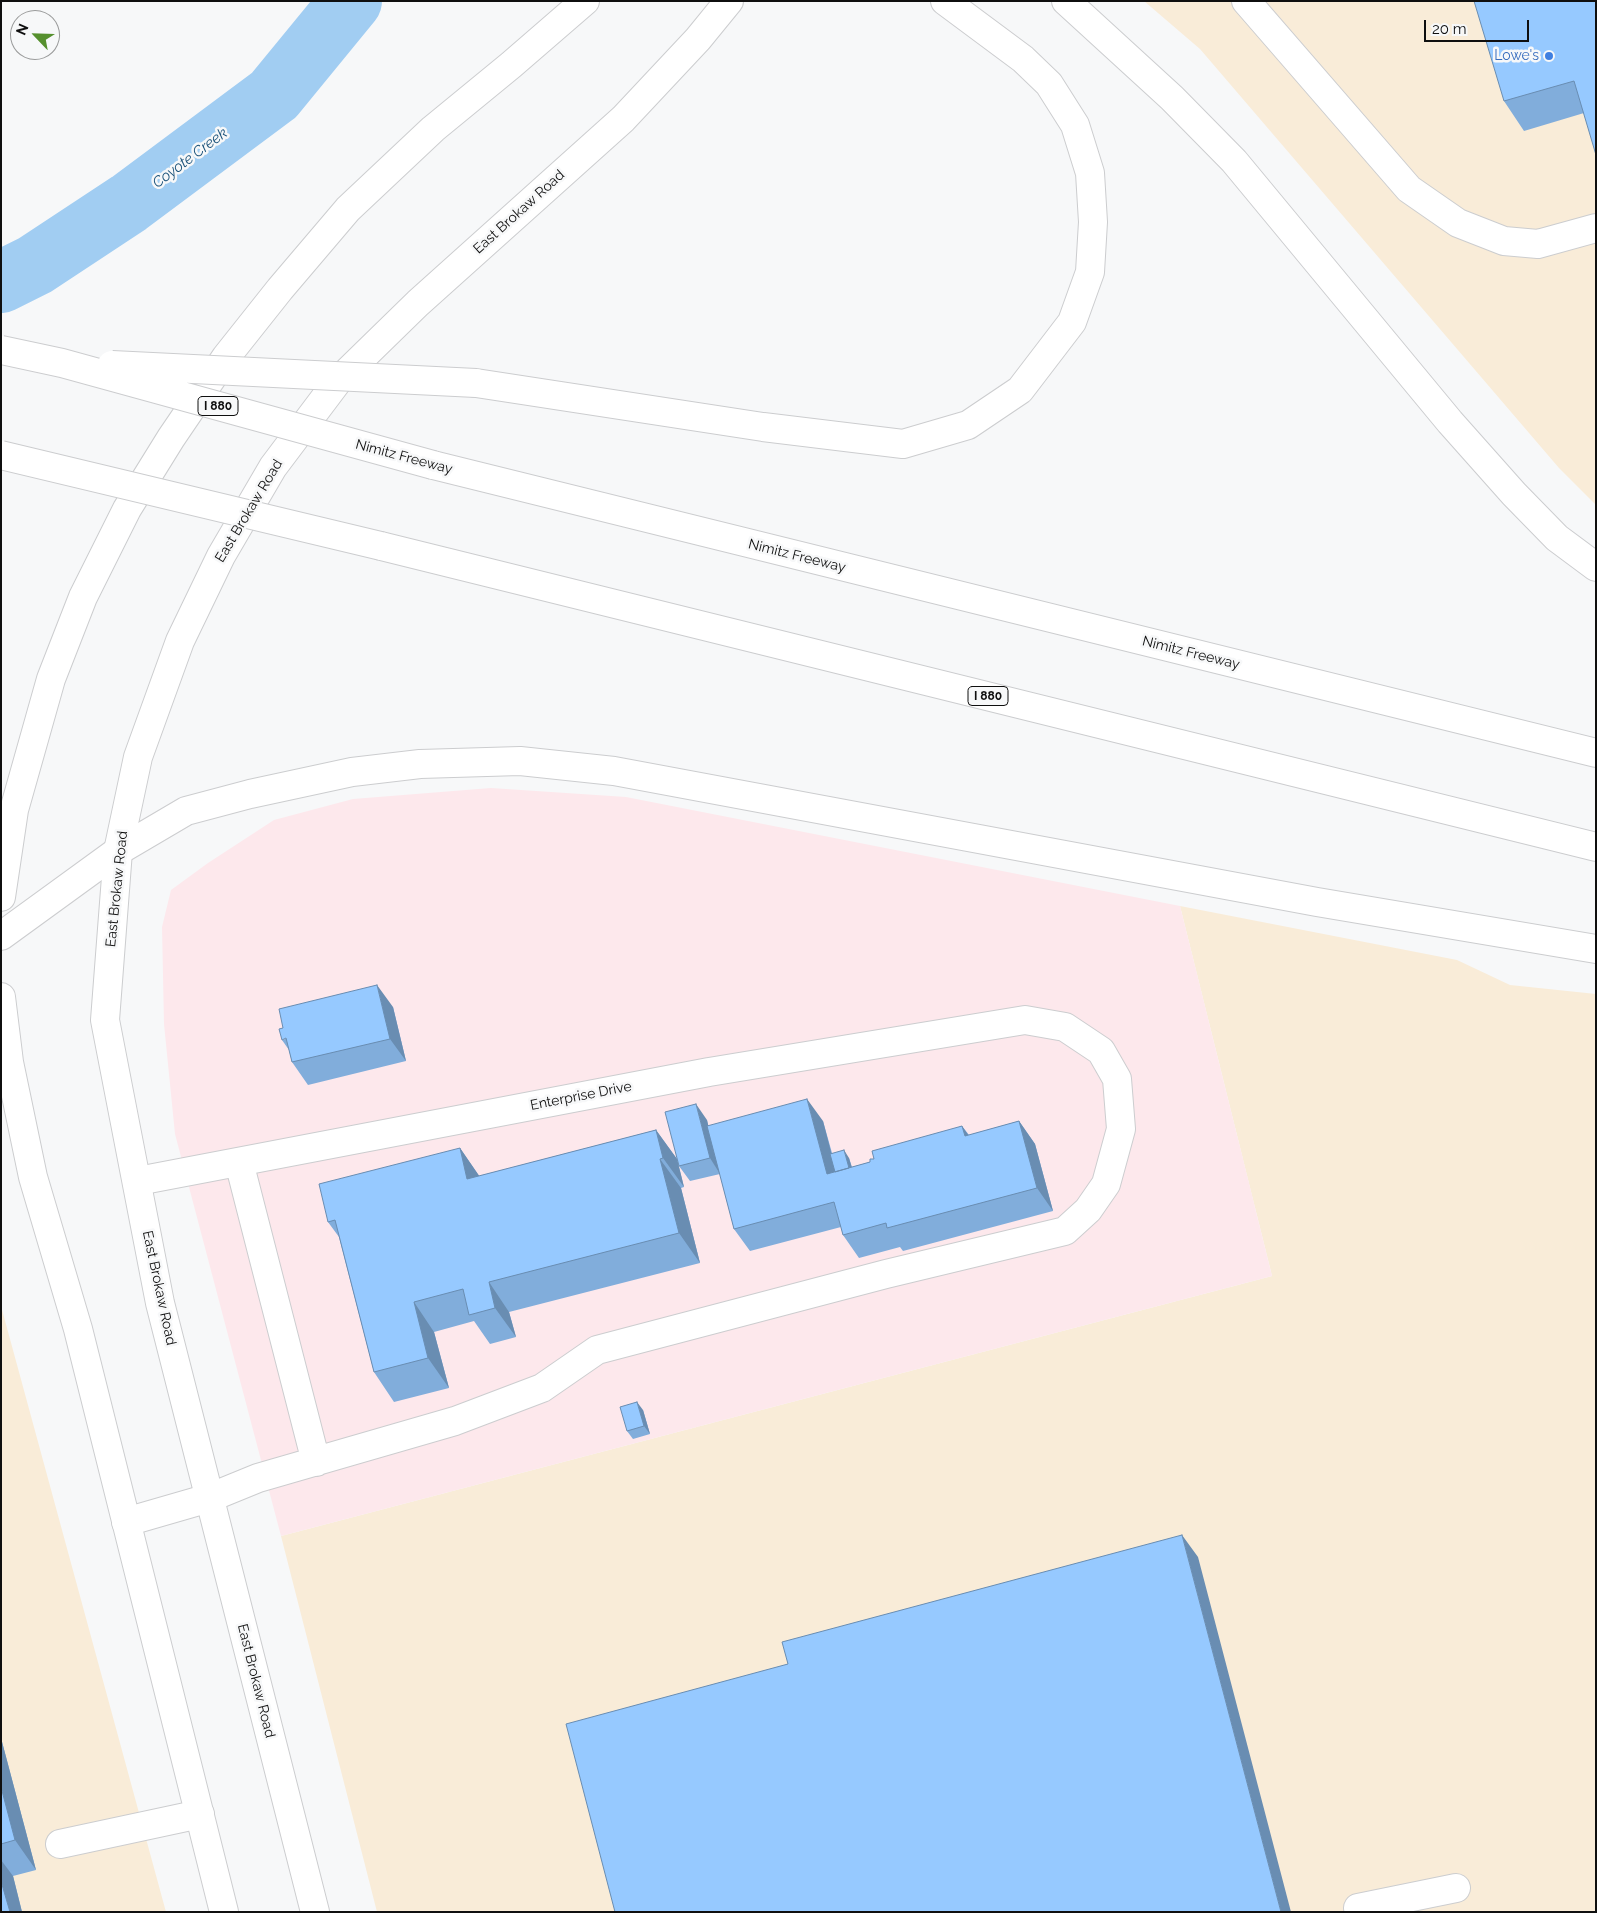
<!DOCTYPE html>
<html>
<head>
<meta charset="utf-8">
<style>
	body { margin:0 }
	#map { position:relative; width:1597px; height:1913px; overflow:hidden; background:#f7f8f9; font-family:Raleway,sans-serif }
	canvas { display:block }
	.frame { position:absolute; inset:0; border:2px solid #0f0f0f; pointer-events:none }
	.north { position:absolute; left:10px; top:10px; width:50px; height:50px; box-sizing:border-box; background:#f7f8f9; border:1px solid #9a9b9b; border-radius:50%; rotate:294deg; font-size:14px; font-weight:700; line-height:20px; text-align:center; color:#0f0f0f }
	.north::after { content:''; display:block; margin:auto; width:18px; height:22px; background:#56902e; clip-path:polygon(50% 0,100% 100%,50% 72%,0 100%) }
	.scale { position:absolute; left:1424px; top:20px; width:105px; height:22px; box-sizing:border-box; border:2px solid #0f0f0f; border-top:0; padding-left:6px; font-size:15px; line-height:18px; white-space:nowrap; color:#0f0f0f; -webkit-text-stroke:4px #f7f8f9; paint-order:stroke }
</style>
</head>
<body>
<div id="map">
<canvas width="1597" height="1913"></canvas>
<div class="frame"></div>
<div class="north">N</div>
<div class="scale">20 m</div>
</div>
<script>
const ctx = document.querySelector('canvas').getContext('2d');
ctx.lineJoin = 'round';
function paint(path, color) {
  ctx.fillStyle = color;
  ctx.fill(path, 'evenodd');
}
function toPath(rows) {
  const path = new Path2D();
  for (const r of rows) {
    path.moveTo(r[0], r[1]);
    for (let i = 2; i < r.length; i += 2) path.lineTo(r[i], r[i + 1]);
  }
  return path;
}
function strokePath(path, color, width, dash) {
  ctx.strokeStyle = color;
  ctx.lineWidth = width;
  ctx.lineCap = dash ? 'butt' : 'round';
  ctx.setLineDash(dash || []);
  ctx.stroke(path);
}
function drawText(font, color, halo, rows, align = 'center') {
  ctx.font = font + ' Raleway,sans-serif';
  ctx.lineWidth = 5;
  ctx.setLineDash([]);
  ctx.textBaseline = 'middle';
  ctx.strokeStyle = halo;
  ctx.fillStyle = color;
  for (const [text, x, y, turn = 0] of rows) {
    ctx.save();
    ctx.translate(x, y);
    ctx.rotate((+turn || 0) * Math.PI / 180);
    ctx.textAlign = isNaN(turn) ? turn : align;
    if (halo) ctx.strokeText(text, 0, 0);
    ctx.fillText(text, 0, 0);
    ctx.restore();
  }
}
const commercial = toPath([
	[1144,1,1596,1,1596,505,1559,468,1200,49],
	[1180,906,1457,960,1510,985,1596,994,1596,1912,377,1912,281,1536,1272,1276],
	[1,1306,166,1912,1,1912]
]);
const industrial = toPath([
	[491,788,626,797,1180,906,1272,1276,281,1536,175,1134,164,1024,162,927,171,890,208,863,274,820,353,799]
]);
const river = toPath([
	[1,282,35,265,129,203,274,95,351,1]
]);
const minor = toPath([
	[1246,1,1409,189,1458,223,1504,241,1538,244,1596,228],
	[1,936,118,851],
	[239,1162,316,1462],
	[126,1522,209,1498,258,1478,455,1421,542,1388,597,1350,886,1274,1065,1231,1088,1210,1106,1184,1121,1129,1117,1079,1101,1051,1065,1027,1025,1020,709,1072,138,1181],
	[60,1844,200,1814],
	[1358,1908,1456,1888]
]);
const major = toPath([
	[1,897,14,810,51,679,83,597,127,509,171,438,226,357,280,289,348,209,433,129,511,65,585,1],
	[1,997,9,1062,33,1177,78,1329,224,1912],
	[315,1912,160,1303,105,1020,118,851,138,757,180,641,221,556,273,467,337,382,418,303,623,119,698,39,729,1]
]);
const highway = toPath([
	[1066,1,1172,98,1234,161,1450,422,1514,494,1557,538,1596,567],
	[476,383,763,427,903,444,968,425,1020,390,1072,322,1090,272,1093,222,1090,173,1075,125,1049,84,1023,59,945,1],
	[433,465,1596,753],
	[381,546,1596,847],
	[118,851,186,811,250,794,352,772,420,764,520,761,614,771,1317,902,1596,949]
]);
const highwayBridge = toPath([
	[1,350,62,363,433,465],
	[112,365,476,383],
	[1,455,381,546]
]);
const wall = toPath([
	[1596,1,1584,113,1524,131,1504,101],
	[393,1007,406,1061,308,1085,292,1062,289,1050,282,1040],
	[707,1120,708,1126,823,1121,832,1153,849,1158,852,1167,870,1162,874,1159,962,1126,969,1135,1019,1121,1035,1144,1053,1211,903,1251,900,1247,859,1258,843,1235,841,1227,750,1251,734,1229,720,1174,690,1181,679,1166],
	[656,1130,677,1159,684,1187,681,1188,700,1263,509,1312,516,1337,490,1344,474,1321,434,1332,449,1388,394,1402,374,1372,339,1237,328,1222,460,1148,479,1176],
	[643,1410,650,1434,633,1439,627,1431],
	[1,1738,36,1870,13,1876,22,1912,1,1912]
]);
const shadedWall = toPath([
	[377,985,393,1007,406,1061,390,1039],
	[807,1099,823,1121,837,1175,827,1174],
	[696,1104,707,1120,720,1174,710,1158],
	[1019,1121,1035,1144,1053,1211,1037,1188],
	[962,1126,978,1149,965,1136],
	[656,1130,677,1159,684,1187,663,1158],
	[460,1148,480,1177,467,1179],
	[844,1150,849,1158,855,1179,850,1171],
	[660,1159,681,1188,700,1263,679,1233],
	[489,1282,509,1312,516,1337,495,1308],
	[414,1302,434,1332,449,1388,428,1358],
	[637,1402,643,1410,650,1434,644,1426],
	[1182,1535,1198,1557,1291,1912,1281,1912],
	[1,1738,36,1870,15,1840,1,1787],
	[1,1860,13,1876,22,1912,10,1912,1,1881]
]);
const building = toPath([
	[1474,1,1596,1,1596,155,1574,81,1504,101,1474,1],
	[377,985,390,1039,292,1062,286,1038,282,1040,279,1029,283,1028,279,1009,377,985],
	[807,1099,827,1174,870,1162,870,1159,874,1159,872,1151,962,1126,965,1136,1019,1121,1037,1188,887,1228,886,1223,843,1235,834,1202,734,1229,707,1126,807,1099],
	[696,1104,710,1158,679,1166,665,1112,696,1104],
	[656,1130,663,1158,660,1159,679,1233,489,1282,495,1308,469,1315,463,1289,414,1302,428,1358,374,1372,335,1220,328,1222,319,1184,460,1148,467,1179,656,1130],
	[844,1150,849,1168,835,1172,830,1154,844,1150],
	[637,1402,644,1426,627,1431,620,1407,637,1402],
	[1182,1535,1281,1912,615,1912,566,1724,788,1664,782,1642,1182,1535],
	[1,1787,15,1840,1,1844,1,1787],
	[1,1881,10,1912,1,1912,1,1881]
]);
const markers = [
	[1549,56,5,"#3f7fe0"]
];
const shields = [
	[218,406,40],
	[988,696,40]
];
const shieldNames = [
	["I 880",218,406],
	["I 880",988,696]
];
const shopNames = [
	["Lowe's",1539,56]
];
const streetNames = [
	["East Brokaw Road",519,212,-42],
	["Nimitz Freeway",404,457,15],
	["East Brokaw Road",249,511,-59],
	["Nimitz Freeway",797,556,14],
	["Nimitz Freeway",1191,653,14],
	["East Brokaw Road",117,889,-84],
	["Enterprise Drive",581,1096,-11],
	["East Brokaw Road",159,1288,78],
	["East Brokaw Road",256,1681,76]
];
const waterNames = [
	["Coyote Creek",190,158,-37]
];
paint(commercial, '#f9ecd8');
paint(industrial, '#fde8ec');
strokePath(river, '#a1cdf2', 62);
strokePath(minor, '#cccdcf', 30);
strokePath(major, '#cccdcf', 30);
strokePath(highway, '#cccdcf', 30);
strokePath(minor, '#fff', 28);
strokePath(major, '#fff', 28);
strokePath(highway, '#fff', 28);
strokePath(highwayBridge, '#cccdcf', 30, []);
strokePath(highwayBridge, '#fff', 28);
paint(wall, '#81addb');
paint(shadedWall, '#698db2');
paint(building, '#96c9ff');
strokePath(building, '#698db2', 1);
for (const [x, y, r, color] of markers) {
  const dot = new Path2D();
  dot.arc(x, y, r, 0, 2 * Math.PI);
  ctx.fillStyle = color;
  ctx.fill(dot);
  strokePath(dot, '#f7f8f9', 2);
}
for (const [x, y, w] of shields) {
  const box = new Path2D();
  box.roundRect(x - w / 2, y - 9.5, w, 19, 4);
  ctx.fillStyle = '#f7f8f9';
  ctx.fill(box);
  strokePath(box, '#0f0f0f', 1);
}
drawText('bold 12px', '#0f0f0f', null, shieldNames);
drawText('14px', '#366cbe', '#f7f8f9', shopNames, 'right');
drawText('14px', '#0f0f0f', '#f7f8f9', streetNames);
drawText('italic 15px', '#1a527a', '#f7f8f9', waterNames);
</script>
</body>
</html>
